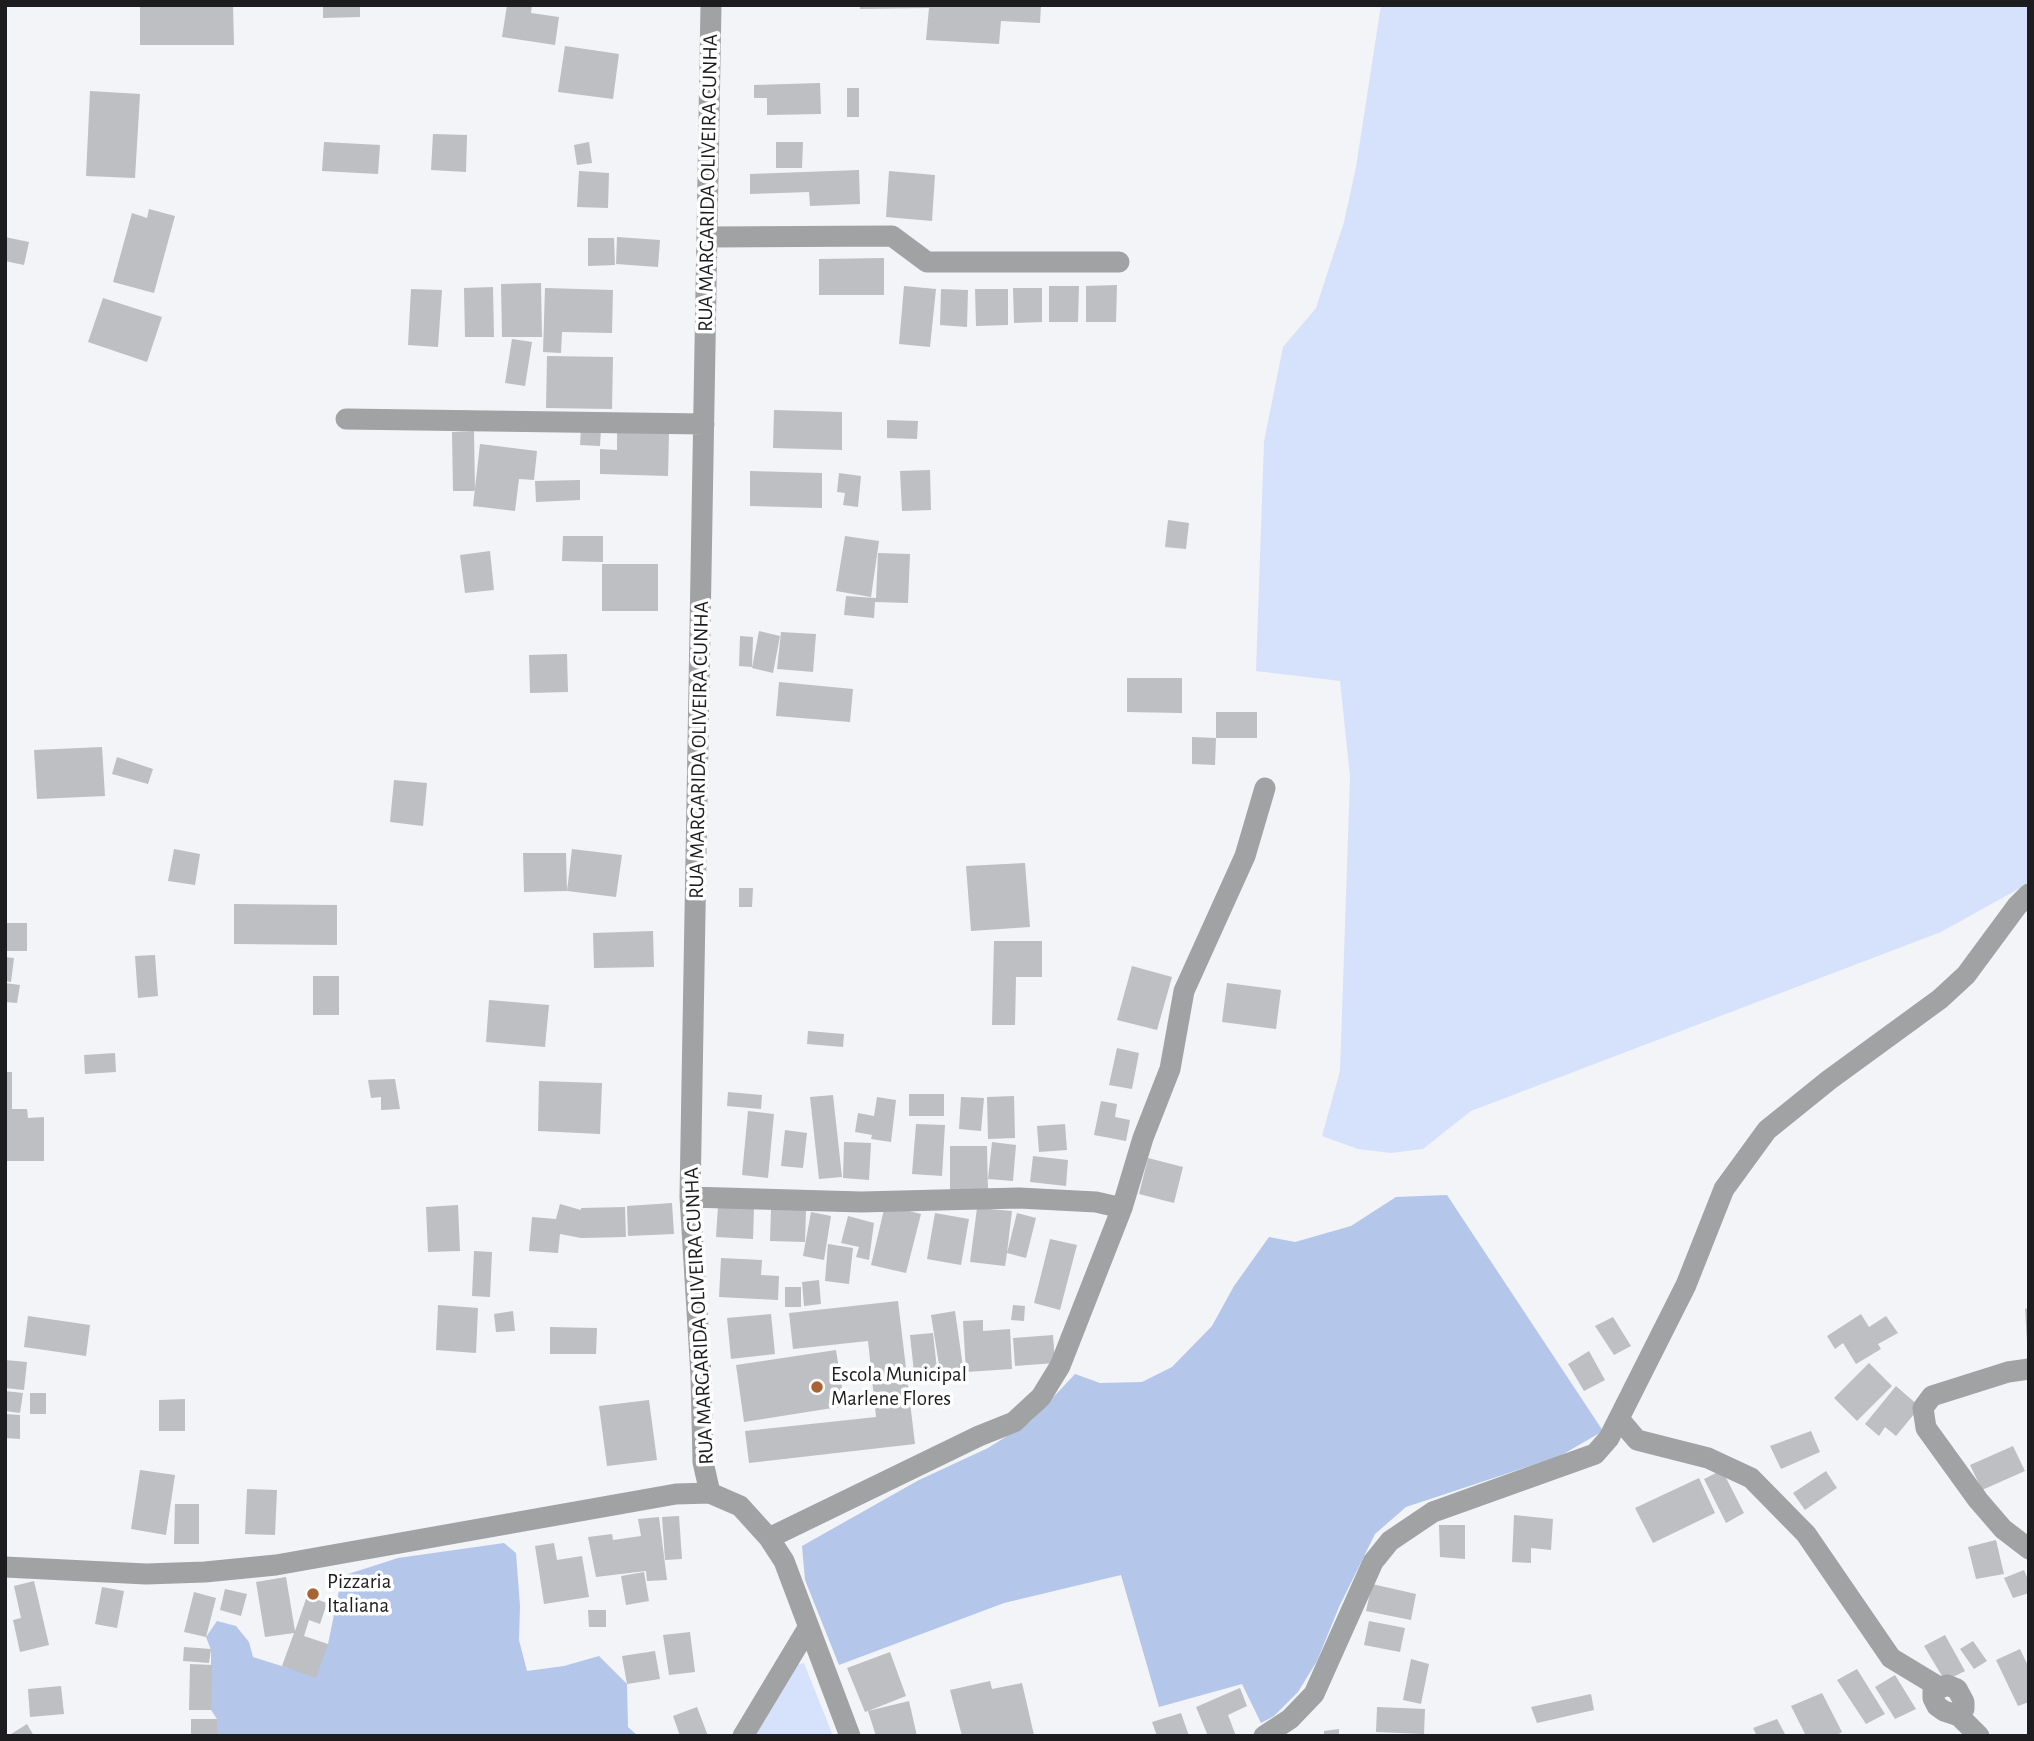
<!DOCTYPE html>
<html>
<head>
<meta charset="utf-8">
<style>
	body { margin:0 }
	#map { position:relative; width:2034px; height:1741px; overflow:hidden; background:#f2f4f8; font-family:"Alegreya Sans",sans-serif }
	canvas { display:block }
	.frame { position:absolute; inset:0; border:7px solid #1d1d1f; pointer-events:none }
</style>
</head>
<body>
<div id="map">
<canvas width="2034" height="1741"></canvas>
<div class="frame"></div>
</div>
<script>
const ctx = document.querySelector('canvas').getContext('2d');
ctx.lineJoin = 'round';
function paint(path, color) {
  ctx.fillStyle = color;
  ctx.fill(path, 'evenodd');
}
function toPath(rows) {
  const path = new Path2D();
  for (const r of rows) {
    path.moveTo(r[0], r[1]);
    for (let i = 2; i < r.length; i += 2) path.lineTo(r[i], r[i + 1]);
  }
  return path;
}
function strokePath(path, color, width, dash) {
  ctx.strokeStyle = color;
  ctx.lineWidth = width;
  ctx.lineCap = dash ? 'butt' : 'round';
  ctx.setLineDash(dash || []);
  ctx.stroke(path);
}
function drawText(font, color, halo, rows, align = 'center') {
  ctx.font = font + ' "Alegreya Sans",sans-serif';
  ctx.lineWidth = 7;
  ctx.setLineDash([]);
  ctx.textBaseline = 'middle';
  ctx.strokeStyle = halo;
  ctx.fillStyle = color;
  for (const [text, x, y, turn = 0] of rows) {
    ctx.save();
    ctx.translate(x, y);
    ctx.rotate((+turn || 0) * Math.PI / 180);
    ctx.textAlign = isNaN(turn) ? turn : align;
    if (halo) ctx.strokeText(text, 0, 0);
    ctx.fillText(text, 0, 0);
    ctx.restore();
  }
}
const green = toPath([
	[1381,5,2029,5,2029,883,1941,932,1471,1111,1423,1149,1391,1153,1358,1149,1322,1136,1340,1071,1350,777,1340,681,1256,671,1264,441,1283,347,1316,308,1344,222,1356,167],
	[804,1663,833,1736,755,1736,796,1665]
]);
const forest = toPath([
	[1447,1195,1603,1431,1560,1456,1406,1507,1375,1534,1339,1607,1317,1661,1298,1692,1274,1716,1261,1723,1242,1684,1159,1707,1121,1575,1004,1603,839,1665,805,1580,802,1546,919,1480,988,1448,1031,1421,1075,1374,1100,1383,1142,1382,1172,1367,1212,1326,1234,1286,1269,1237,1295,1242,1351,1226,1396,1197],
	[504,1543,516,1553,520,1606,519,1640,527,1671,564,1666,599,1656,627,1684,628,1727,638,1736,217,1736,217,1719,211,1710,211,1650,206,1637,217,1621,236,1626,249,1642,253,1657,288,1668,328,1644,342,1576,398,1558]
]);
const building = toPath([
	[140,5,233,5,234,45,140,45],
	[323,5,360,5,360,17,323,18],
	[507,5,532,5,531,13,559,17,555,45,502,37],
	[860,5,1041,5,1040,23,1001,21,999,44,926,40,929,8,860,9],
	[565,46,619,54,613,99,558,92],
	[820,83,821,114,767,115,767,98,754,98,754,85],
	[847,88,859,88,859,117,847,117],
	[90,91,140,94,135,178,86,176],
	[433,134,467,135,466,172,431,170],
	[324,142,380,145,378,174,322,171],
	[589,142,592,163,577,165,574,145],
	[776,142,803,142,802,168,776,168],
	[859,170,860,204,810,206,809,192,750,194,750,174],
	[579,171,609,173,608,208,577,207],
	[889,171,935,175,932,221,886,217],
	[149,209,175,216,154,293,113,282,132,213,147,218],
	[5,237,29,242,24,265,5,261],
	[617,237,660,240,658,267,616,264],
	[588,238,614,238,615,265,588,266],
	[884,258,884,295,819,295,819,259],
	[541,283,542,337,502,337,501,284],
	[1117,285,1116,322,1086,322,1086,286],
	[904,286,936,289,930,347,899,344],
	[1049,286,1079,286,1078,322,1049,322],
	[493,287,494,337,465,337,464,288],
	[545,288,613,290,612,333,562,332,561,353,543,352],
	[1013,288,1042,288,1042,322,1014,323],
	[411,289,442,290,438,347,408,345],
	[941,289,968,290,967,327,940,325],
	[975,289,1008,289,1008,325,976,326],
	[103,298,162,317,147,362,88,342],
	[512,339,532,342,525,386,505,383],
	[547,356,613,357,612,409,546,408],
	[774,410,842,412,842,450,773,448],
	[887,420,918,421,917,439,887,438],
	[581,428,601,429,600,446,580,445],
	[474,431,475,491,453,491,452,432],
	[617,432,669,433,668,476,600,474,600,449,617,450],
	[480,444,537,451,534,480,519,479,515,511,473,506],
	[930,470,931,510,902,511,900,471],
	[750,471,822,473,822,508,750,506],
	[839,473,861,476,858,507,843,505,845,493,837,492],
	[580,480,580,500,536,502,535,481],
	[1168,520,1189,523,1186,549,1165,547],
	[563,536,603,536,603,562,562,561],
	[845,536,879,541,871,597,836,591],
	[490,551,494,590,465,593,460,555],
	[878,553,910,554,908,603,875,602,874,618,844,615,846,596,876,598],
	[602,564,658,564,658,611,602,611],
	[759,631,780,636,773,673,752,668],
	[781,632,816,634,813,672,777,669],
	[740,636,753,637,752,667,739,666],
	[567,654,568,692,530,693,529,655],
	[1127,678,1182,678,1182,713,1127,712],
	[779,682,853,689,850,722,776,716],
	[1216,712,1257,712,1257,738,1216,738],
	[1192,737,1216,738,1215,765,1192,764],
	[102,747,105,796,37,799,34,750],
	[117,757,153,769,148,784,112,774],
	[394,780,427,783,423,826,390,822],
	[174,849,200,854,195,885,168,881],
	[572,849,622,855,616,897,567,891],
	[523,853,566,853,567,891,524,892],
	[1025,863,1030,927,971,931,966,866],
	[739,888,753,888,752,907,739,907],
	[234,904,337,905,337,945,234,944],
	[5,923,27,923,27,951,5,951],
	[653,931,654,967,594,968,593,933],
	[994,941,1042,941,1042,977,1016,977,1015,1025,992,1025],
	[155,955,158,996,138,998,135,956],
	[5,957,14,958,11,982,5,981],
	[1132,966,1172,977,1157,1030,1117,1020],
	[313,976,339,976,339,1015,313,1015],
	[5,983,20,985,17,1003,5,1002],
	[1227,983,1281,990,1276,1029,1222,1022],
	[489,1000,549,1005,545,1047,486,1042],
	[808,1031,844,1034,843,1047,807,1044],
	[1117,1048,1139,1053,1132,1089,1109,1085],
	[115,1053,116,1072,85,1074,84,1055],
	[5,1072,12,1072,12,1109,27,1109,28,1118,44,1117,44,1161,5,1161],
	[395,1079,400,1109,381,1110,381,1097,371,1098,368,1080],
	[539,1081,602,1083,600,1134,538,1131],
	[728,1092,762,1095,761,1109,727,1106],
	[909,1094,944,1094,944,1116,909,1116],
	[833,1095,842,1177,819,1179,810,1097],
	[1014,1096,1015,1138,988,1139,987,1097],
	[877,1097,896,1100,891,1142,871,1139,872,1135,855,1132,858,1113,874,1116],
	[961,1097,984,1098,981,1131,959,1129],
	[1101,1101,1117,1104,1115,1117,1130,1120,1126,1141,1094,1135],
	[748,1111,774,1114,768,1178,742,1175],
	[916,1124,945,1125,942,1176,912,1174],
	[1065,1124,1067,1150,1039,1152,1037,1126],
	[785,1130,807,1133,803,1168,781,1166],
	[844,1142,871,1143,869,1180,843,1178],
	[992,1142,1016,1145,1013,1181,988,1179],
	[950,1146,987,1146,988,1191,950,1191],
	[1033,1156,1068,1160,1066,1186,1030,1182],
	[1148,1158,1183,1167,1174,1203,1139,1194],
	[672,1203,674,1234,628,1236,627,1206],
	[560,1204,581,1210,581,1208,625,1207,626,1237,581,1238,560,1234,558,1253,529,1251,532,1217,556,1219],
	[458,1205,460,1251,428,1252,426,1207],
	[885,1205,921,1214,906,1273,871,1265],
	[718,1206,754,1208,753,1239,716,1237],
	[977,1208,1012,1211,1007,1253,1017,1213,1036,1218,1026,1258,1007,1253,1005,1266,970,1262],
	[771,1209,806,1210,805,1242,770,1241],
	[811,1212,831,1216,824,1260,803,1256],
	[935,1213,969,1219,961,1265,927,1259],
	[848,1216,874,1223,869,1260,856,1257,859,1247,841,1243],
	[1050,1239,1077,1245,1060,1310,1034,1303],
	[828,1244,853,1248,849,1284,825,1281],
	[474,1251,492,1252,490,1297,472,1296],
	[721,1258,762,1260,761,1275,779,1276,778,1300,719,1297],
	[819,1280,821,1304,804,1306,802,1282],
	[785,1287,801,1287,801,1307,785,1307],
	[898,1301,915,1444,749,1463,745,1431,876,1417,868,1341,793,1349,789,1313],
	[438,1305,478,1308,476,1353,436,1350],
	[1013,1305,1025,1306,1024,1321,1011,1320],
	[2029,1308,2029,1341,2027,1341,2025,1309],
	[513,1311,515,1331,496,1332,494,1314],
	[955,1311,964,1374,941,1377,931,1315],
	[771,1314,775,1354,731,1359,727,1318],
	[1861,1314,1869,1327,1886,1316,1898,1333,1878,1344,1881,1349,1856,1364,1843,1343,1835,1349,1827,1336],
	[28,1316,90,1325,86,1356,24,1347],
	[1613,1317,1631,1346,1614,1355,1595,1326],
	[983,1320,983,1331,1010,1329,1012,1369,966,1372,963,1321],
	[550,1327,597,1328,596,1354,550,1354],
	[933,1333,938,1379,915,1382,910,1335],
	[1053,1335,1055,1363,1015,1366,1013,1338],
	[836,1350,845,1406,744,1422,736,1365],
	[1589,1351,1605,1380,1584,1391,1568,1364],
	[5,1360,27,1362,24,1390,5,1388],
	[1869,1363,1892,1386,1857,1421,1834,1398],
	[1896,1386,1920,1407,1896,1436,1885,1427,1879,1436,1865,1424],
	[5,1391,23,1393,20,1413,5,1411],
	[30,1393,46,1393,46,1414,30,1414],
	[185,1399,185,1431,159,1431,159,1400],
	[649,1400,657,1460,607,1466,599,1406],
	[5,1414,20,1415,20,1439,5,1438],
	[1811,1431,1820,1452,1781,1469,1770,1446],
	[2013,1446,2025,1471,1982,1490,1970,1465],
	[140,1470,175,1475,166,1535,131,1529],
	[1722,1470,1744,1513,1726,1523,1704,1479],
	[1826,1471,1837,1488,1805,1510,1793,1493],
	[1699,1478,1715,1513,1653,1543,1635,1508],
	[247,1489,277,1490,275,1535,245,1534],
	[175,1504,199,1504,199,1544,174,1544],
	[1514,1515,1553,1519,1551,1550,1531,1548,1531,1563,1512,1562],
	[679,1516,682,1559,665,1560,662,1517],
	[659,1517,667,1580,647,1581,646,1571,596,1577,588,1537,612,1534,613,1540,641,1536,638,1519],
	[1439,1525,1465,1525,1465,1559,1440,1557],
	[1996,1540,2004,1574,1976,1579,1968,1547],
	[554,1543,557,1560,582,1556,589,1597,544,1604,535,1546],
	[2024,1570,2029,1582,2029,1593,2013,1598,2004,1578],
	[644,1572,649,1601,626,1605,621,1576],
	[286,1577,295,1631,307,1596,327,1603,320,1624,309,1620,304,1636,328,1644,316,1678,282,1666,294,1633,265,1637,256,1582],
	[34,1581,49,1645,20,1652,13,1620,21,1618,14,1586],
	[1372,1584,1416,1594,1411,1620,1366,1611],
	[102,1587,124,1591,117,1628,95,1624],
	[225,1589,247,1594,241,1616,220,1610],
	[194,1592,216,1598,206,1637,184,1632],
	[588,1610,606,1610,606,1627,589,1627],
	[1369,1621,1405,1628,1400,1652,1364,1645],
	[690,1632,695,1672,669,1675,663,1635],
	[1945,1635,1965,1671,1945,1681,1924,1646],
	[1973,1641,1987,1661,1974,1669,1960,1649],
	[184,1647,211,1649,209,1663,183,1661],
	[2020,1649,2029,1668,2029,1702,2018,1706,1996,1660],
	[655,1651,660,1679,627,1684,622,1656],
	[890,1652,906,1696,868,1711,909,1701,917,1736,876,1736,868,1711,865,1712,847,1668],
	[1411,1659,1429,1664,1421,1704,1403,1700],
	[190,1664,212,1665,211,1710,189,1710],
	[1857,1669,1885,1714,1866,1724,1837,1680],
	[1895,1675,1916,1709,1895,1719,1875,1687],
	[990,1681,992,1689,1022,1683,1034,1735,962,1736,950,1690],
	[61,1686,64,1714,30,1717,28,1689],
	[1240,1688,1247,1706,1228,1715,1236,1736,1208,1736,1196,1707],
	[1822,1693,1842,1732,1835,1736,1806,1736,1791,1706],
	[1591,1694,1594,1710,1537,1723,1531,1707],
	[697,1707,708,1736,680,1736,673,1716],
	[1377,1707,1425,1709,1424,1734,1376,1732],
	[1181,1713,1189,1736,1157,1736,1152,1722],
	[191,1719,217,1719,217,1736,191,1736],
	[1777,1719,1786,1736,1757,1736,1753,1728],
	[27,1724,34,1736,8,1736],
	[1339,1729,1339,1736,1324,1736,1324,1731]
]);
const minor = toPath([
	[707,237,892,236,927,262,1119,262],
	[346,419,704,424],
	[690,1197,861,1202,1019,1198,1096,1202,1122,1208,1060,1366,1041,1397,1014,1422,979,1436,769,1538],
	[1122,1208,1143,1138,1170,1069,1184,991,1245,856,1265,788],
	[2029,1369,2008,1372,1932,1396,1923,1408,1926,1428,1978,1500,2003,1529,2029,1549],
	[1620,1420,1637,1440,1708,1458,1751,1478,1806,1534,1891,1658,1939,1687],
	[710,1493,703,1462,701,1376,690,1197,711,5],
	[5,1567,146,1574,205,1572,276,1565,676,1494,710,1493,740,1506,769,1538,784,1561,850,1736],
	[1959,1716,1964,1709,1964,1702,1957,1689,1947,1685,1933,1691,1933,1698,1937,1706,1944,1711,1959,1716,1979,1736],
	[743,1736,808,1628],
	[1264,1736,1290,1719,1314,1694,1373,1562,1390,1541,1433,1512,1595,1454,1609,1438,1686,1285,1724,1189,1767,1130,1829,1080,1940,999,1966,975,2017,906,2029,894]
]);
const markers = [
	[817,1387,7,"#a86434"],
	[313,1594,7,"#a86434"]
];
const streetNames = [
	["RUA MARGARIDA OLIVEIRA CUNHA",708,183,-89],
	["RUA MARGARIDA OLIVEIRA CUNHA",699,750,-89],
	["RUA MARGARIDA OLIVEIRA CUNHA",699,1316,-93]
];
const poiNames = [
	["Escola Municipal",831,1375],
	["Marlene Flores",831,1399],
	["Pizzaria",327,1582],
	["Italiana",327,1606]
];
paint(green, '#d6e2fb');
paint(forest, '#b4c6e9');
paint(building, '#bdbfc2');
strokePath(minor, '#a1a2a3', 21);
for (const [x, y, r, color] of markers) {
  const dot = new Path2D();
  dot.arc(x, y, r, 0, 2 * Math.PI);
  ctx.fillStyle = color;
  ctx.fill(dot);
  strokePath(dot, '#fff', 2.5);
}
drawText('21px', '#1d1d1f', '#fff', streetNames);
drawText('21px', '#1d1d1f', '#fff', poiNames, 'left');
</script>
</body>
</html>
